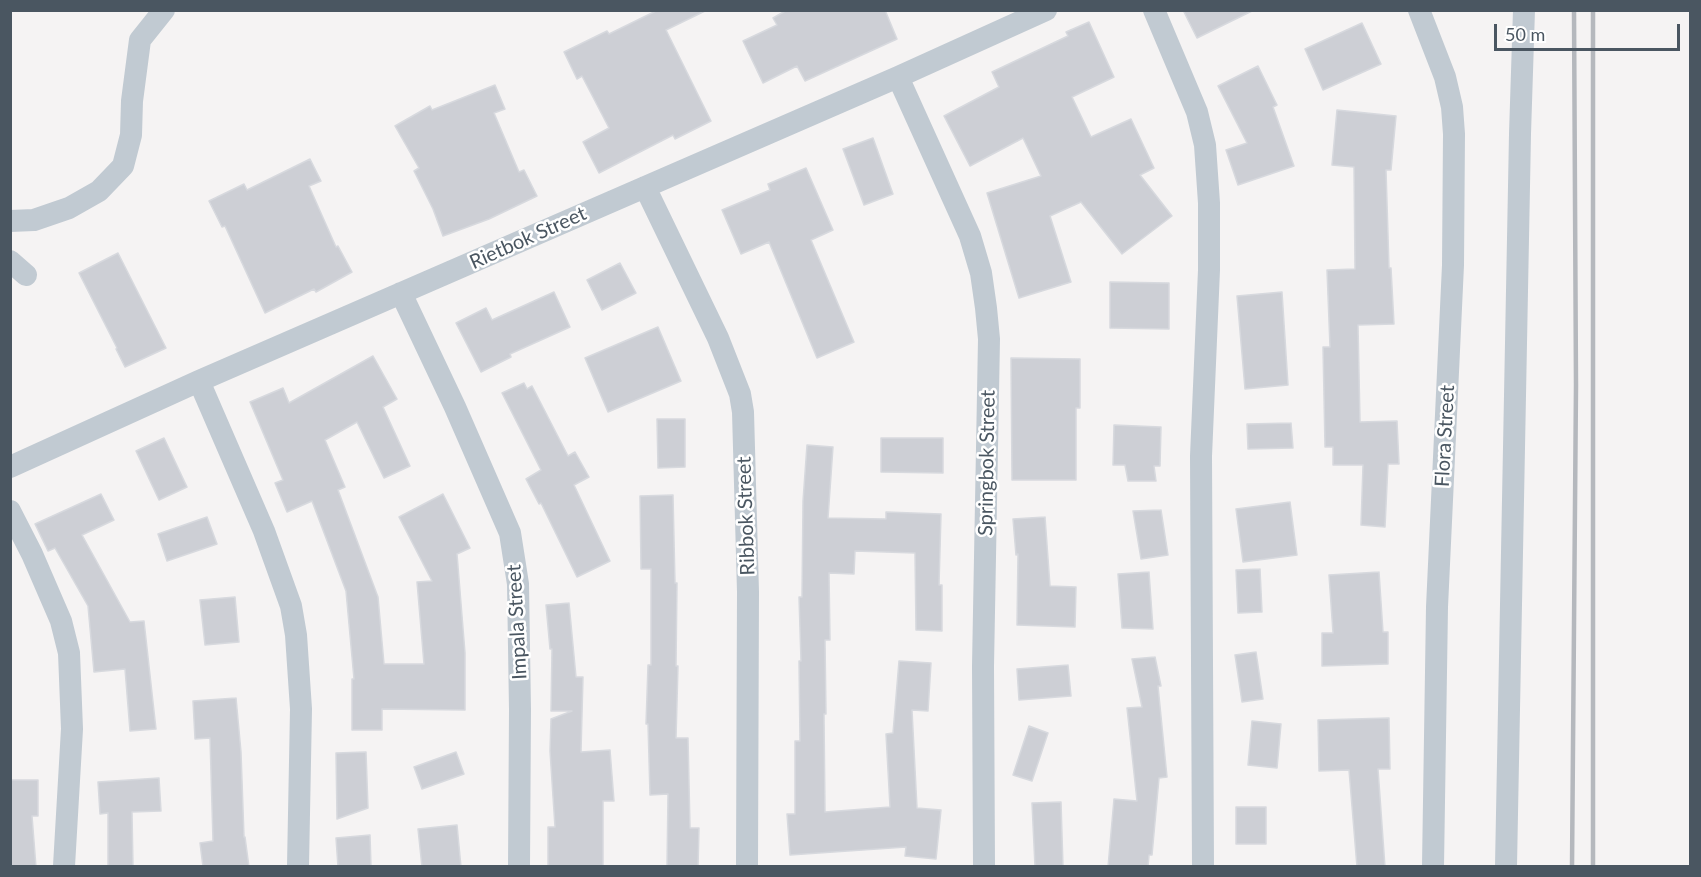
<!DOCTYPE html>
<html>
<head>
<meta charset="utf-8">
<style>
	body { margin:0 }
	#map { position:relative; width:1701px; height:877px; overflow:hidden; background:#f5f3f3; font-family:Lato,sans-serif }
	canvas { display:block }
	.frame { position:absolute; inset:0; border:12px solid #4a5661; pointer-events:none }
	.scale { position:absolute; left:1494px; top:24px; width:186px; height:27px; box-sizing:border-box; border:3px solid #4a5661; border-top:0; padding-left:8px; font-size:18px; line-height:21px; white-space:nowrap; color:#4a5661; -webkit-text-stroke:4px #fff; paint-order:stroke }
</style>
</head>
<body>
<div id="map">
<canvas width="1701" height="877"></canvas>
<div class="frame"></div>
<div class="scale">50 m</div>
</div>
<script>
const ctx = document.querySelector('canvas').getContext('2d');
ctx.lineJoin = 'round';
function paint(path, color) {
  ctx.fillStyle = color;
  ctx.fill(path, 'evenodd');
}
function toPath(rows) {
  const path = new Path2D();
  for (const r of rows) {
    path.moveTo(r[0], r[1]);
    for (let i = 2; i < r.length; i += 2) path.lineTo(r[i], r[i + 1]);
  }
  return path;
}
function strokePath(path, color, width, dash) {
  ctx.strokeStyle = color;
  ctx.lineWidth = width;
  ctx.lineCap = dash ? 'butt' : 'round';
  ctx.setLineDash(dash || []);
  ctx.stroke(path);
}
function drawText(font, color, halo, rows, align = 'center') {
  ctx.font = font + ' Lato,sans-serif';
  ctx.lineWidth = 5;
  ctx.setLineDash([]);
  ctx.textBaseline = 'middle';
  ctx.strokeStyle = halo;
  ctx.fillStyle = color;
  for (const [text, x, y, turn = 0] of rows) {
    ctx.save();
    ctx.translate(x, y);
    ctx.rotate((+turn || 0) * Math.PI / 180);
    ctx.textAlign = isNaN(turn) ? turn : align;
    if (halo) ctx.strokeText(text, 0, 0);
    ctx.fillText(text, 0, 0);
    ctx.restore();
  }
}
const building = toPath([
	[658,10,707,10,666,30,711,121,675,139,673,135,599,173,583,142,609,128,582,76,577,79,564,52,607,31,609,34,658,10],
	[787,10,885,10,897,39,805,81,797,66,763,83,743,41,777,25,773,18,787,10],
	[1183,10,1254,10,1197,38,1183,10],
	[1089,22,1114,77,1072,97,1091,137,1131,119,1154,168,1140,175,1172,216,1122,254,1081,202,1050,216,1071,282,1019,298,987,193,1041,176,1023,138,970,166,944,116,999,87,992,72,1068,36,1066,32,1089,22],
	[1362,23,1381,64,1323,90,1305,49,1362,23],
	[1258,66,1277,105,1273,107,1294,166,1238,185,1226,150,1247,143,1218,86,1258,66],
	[495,85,505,109,494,113,519,172,524,170,537,196,489,219,443,236,433,209,414,171,419,168,395,126,430,106,432,110,495,85],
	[1337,110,1396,116,1391,170,1386,170,1389,268,1391,268,1394,324,1358,325,1360,422,1397,421,1399,464,1388,464,1385,527,1361,525,1363,465,1333,465,1333,447,1325,447,1323,347,1330,347,1327,270,1355,269,1354,167,1332,165,1337,110],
	[873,138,893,194,864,205,843,149,873,138],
	[310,159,321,181,309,186,336,247,338,246,352,272,316,292,314,289,265,313,225,226,222,227,209,201,244,184,247,190,310,159],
	[806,168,833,230,811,240,854,342,817,358,769,242,741,254,722,210,770,190,768,184,806,168],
	[118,253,166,348,125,367,116,349,117,348,79,273,118,253],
	[620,263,636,293,602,310,587,280,620,263],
	[1110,282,1169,283,1169,329,1110,328,1110,282],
	[554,292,570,327,510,354,511,357,481,372,456,323,486,308,492,320,554,292],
	[1282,292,1288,385,1245,389,1237,296,1282,292],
	[658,327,681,381,608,412,585,358,658,327],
	[373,356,397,399,383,407,410,466,384,478,357,422,325,440,345,487,338,490,378,597,384,664,424,664,417,582,432,581,399,517,443,494,470,548,457,554,465,653,465,710,382,709,382,730,352,730,352,679,354,679,346,591,312,501,287,512,275,483,283,480,250,402,283,388,289,403,373,356],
	[1011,358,1080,359,1080,408,1076,408,1076,480,1012,480,1011,358],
	[524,383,527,389,532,386,568,456,575,452,589,477,574,485,610,561,577,577,541,503,539,504,526,479,541,470,502,393,524,383],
	[657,419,685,419,685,467,658,468,657,419],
	[1291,423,1293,448,1248,449,1247,424,1291,423],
	[1114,425,1161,427,1160,466,1154,466,1156,481,1128,481,1125,465,1113,465,1114,425],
	[164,438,187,487,159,500,136,451,164,438],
	[881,438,943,438,943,473,881,472,881,438],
	[807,445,833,447,828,518,886,519,886,512,941,514,939,585,942,585,942,631,916,630,915,553,855,551,854,574,829,573,830,640,825,640,826,714,824,714,825,812,890,807,886,734,893,733,899,661,931,663,928,711,912,710,917,808,941,810,936,859,905,856,906,847,790,855,787,814,795,814,795,741,800,741,799,661,801,661,799,597,802,597,803,501,807,445],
	[101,494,114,520,82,535,130,622,144,621,156,729,130,731,125,669,94,672,88,606,55,548,48,551,35,524,101,494],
	[673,495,675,583,677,583,676,666,678,666,676,738,688,738,690,828,699,828,698,867,667,867,668,794,650,795,648,724,646,724,648,665,651,665,651,569,641,569,640,496,673,495],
	[1290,502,1297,555,1243,562,1236,509,1290,502],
	[1161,510,1168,555,1141,559,1133,511,1161,510],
	[207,517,217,544,167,561,158,534,207,517],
	[1045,517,1050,586,1076,587,1075,627,1017,625,1018,554,1016,555,1013,519,1045,517],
	[1260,569,1262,612,1238,613,1236,570,1260,569],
	[1149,572,1153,629,1122,628,1118,574,1149,572],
	[1379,572,1383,632,1388,632,1388,664,1322,666,1322,633,1333,633,1329,575,1379,572],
	[235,597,239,642,205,645,200,600,235,597],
	[569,603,576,677,583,677,581,752,610,750,614,801,603,801,603,867,548,867,548,827,555,827,550,751,551,719,572,711,551,711,552,649,550,649,546,605,569,603],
	[1256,652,1263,699,1242,702,1235,655,1256,652],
	[1155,657,1161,686,1158,686,1167,777,1159,778,1152,855,1149,855,1148,867,1108,867,1114,799,1137,801,1127,708,1142,707,1132,659,1155,657],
	[1068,665,1071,696,1019,700,1017,669,1068,665],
	[236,698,241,752,244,837,245,837,249,867,203,867,200,843,213,841,210,738,195,739,193,701,236,698],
	[1389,718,1390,769,1378,769,1385,867,1357,867,1349,770,1319,771,1318,720,1389,718],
	[1252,721,1281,724,1277,768,1248,765,1252,721],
	[1029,726,1048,733,1032,781,1013,775,1029,726],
	[366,752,368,808,337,819,336,753,366,752],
	[456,752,464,774,422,789,414,767,456,752],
	[159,778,161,811,132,812,133,867,108,867,108,813,100,814,98,782,159,778],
	[10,780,38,780,38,816,32,816,36,867,10,867,10,780],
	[1061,802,1063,867,1035,867,1032,803,1061,802],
	[1236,807,1266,807,1266,844,1236,844,1236,807],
	[457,825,461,867,422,867,418,829,457,825],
	[370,835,371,867,338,867,336,838,370,835]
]);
const minor = toPath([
	[1154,10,1197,112,1205,145,1209,203,1209,270,1201,456,1203,866],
	[1419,10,1445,77,1452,107,1454,134,1453,265,1437,607,1433,866],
	[898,77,970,236,981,273,986,308,989,339,983,666,984,866],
	[645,187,718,338,740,394,743,412,748,592,747,866],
	[10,221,34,220,69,208,99,191,123,166,131,135,132,101,140,40,164,10],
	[10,261,26,275],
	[401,293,455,407,510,533,518,584,520,710,519,866],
	[199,381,264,531,291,606,296,635,301,709,298,866],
	[10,467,199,381,898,77,1046,10],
	[10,511,32,554,61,621,69,653,72,729,64,866],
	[1506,866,1520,134,1524,10]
]);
const rail = toPath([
	[1593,10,1593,866],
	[1572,866,1576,385,1574,10]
]);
const streetNames = [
	["Rietbok Street",528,238,-24],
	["Flora Street",1445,436,-87],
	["Springbok Street",987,463,-89],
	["Ribbok Street",746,516,-92],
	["Impala Street",517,622,-93]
];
paint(building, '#cdcfd5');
strokePath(building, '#d7d9de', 1.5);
strokePath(minor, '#c1cad2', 22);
strokePath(rail, '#b5b8bd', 4.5);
drawText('20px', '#4a5661', '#fff', streetNames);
</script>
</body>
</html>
